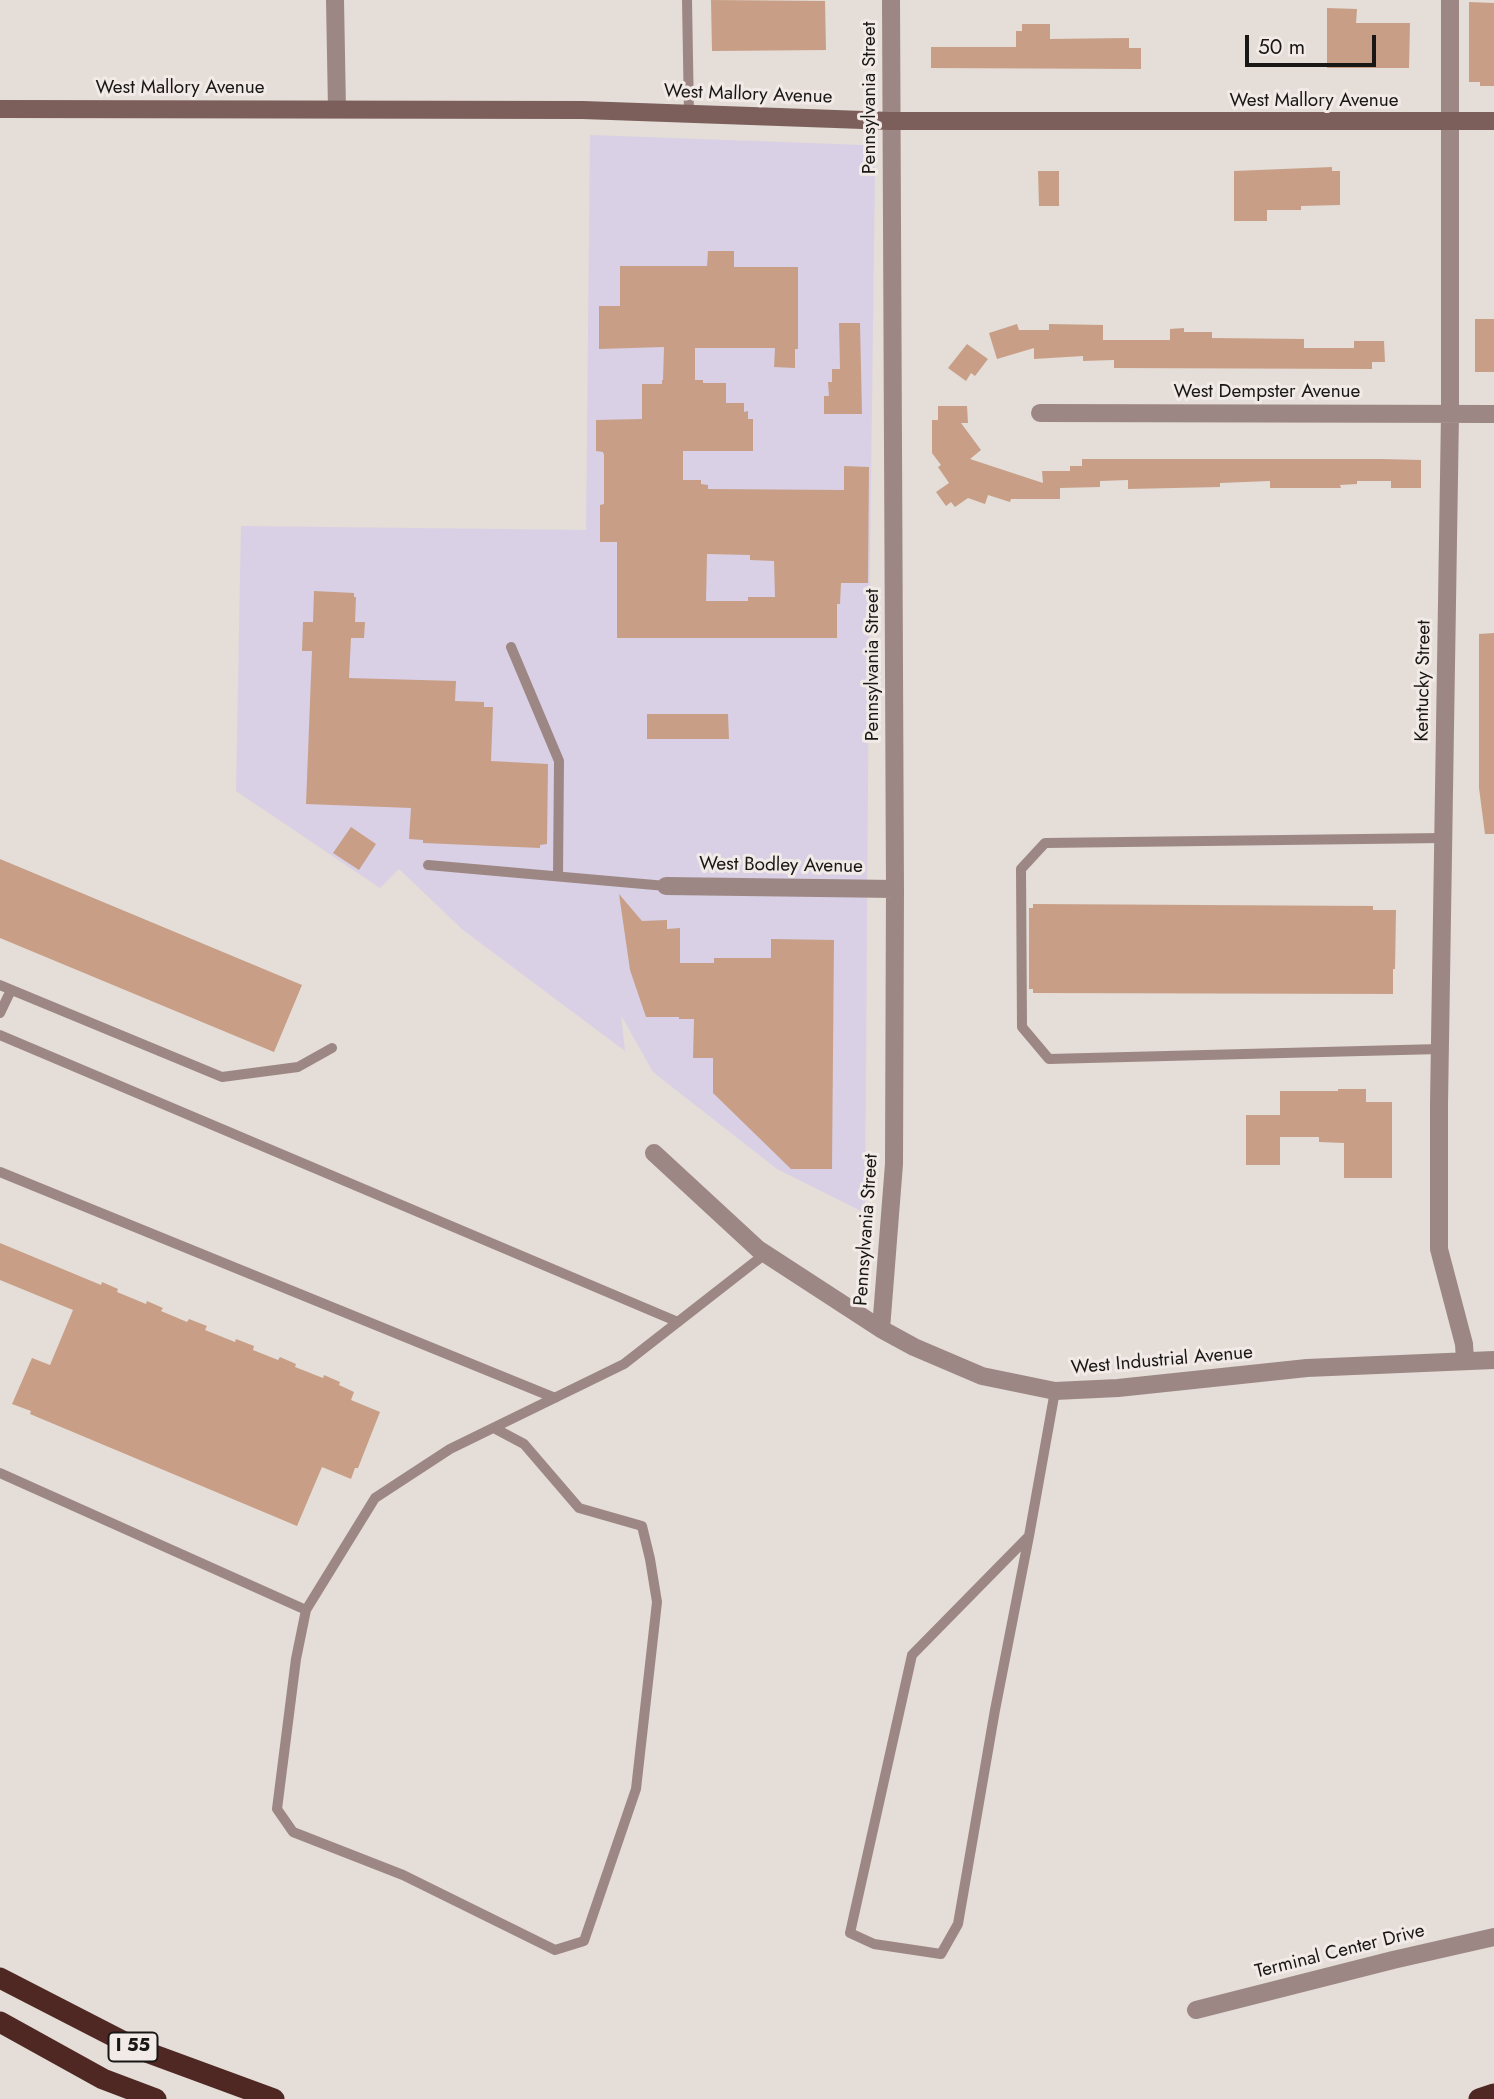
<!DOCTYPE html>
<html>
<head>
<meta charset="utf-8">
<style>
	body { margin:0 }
	#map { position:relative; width:1494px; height:2099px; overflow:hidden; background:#e4ddd8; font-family:Jost,sans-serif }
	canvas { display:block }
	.scale { position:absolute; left:1245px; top:35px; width:131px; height:32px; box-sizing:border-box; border:4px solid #191715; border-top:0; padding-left:9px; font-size:21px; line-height:24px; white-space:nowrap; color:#191715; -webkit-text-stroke:5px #f1eae6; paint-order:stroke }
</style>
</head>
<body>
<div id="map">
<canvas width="1494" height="2099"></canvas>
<div class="scale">50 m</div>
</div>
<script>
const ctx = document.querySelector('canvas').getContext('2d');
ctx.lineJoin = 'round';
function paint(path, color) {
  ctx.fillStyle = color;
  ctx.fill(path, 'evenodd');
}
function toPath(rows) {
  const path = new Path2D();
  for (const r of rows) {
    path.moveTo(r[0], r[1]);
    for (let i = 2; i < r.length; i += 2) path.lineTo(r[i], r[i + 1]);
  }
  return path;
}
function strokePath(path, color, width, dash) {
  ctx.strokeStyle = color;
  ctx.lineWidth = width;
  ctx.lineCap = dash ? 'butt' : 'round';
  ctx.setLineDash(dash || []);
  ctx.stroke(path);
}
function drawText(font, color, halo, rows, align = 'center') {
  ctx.font = font + ' Jost,sans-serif';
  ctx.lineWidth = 6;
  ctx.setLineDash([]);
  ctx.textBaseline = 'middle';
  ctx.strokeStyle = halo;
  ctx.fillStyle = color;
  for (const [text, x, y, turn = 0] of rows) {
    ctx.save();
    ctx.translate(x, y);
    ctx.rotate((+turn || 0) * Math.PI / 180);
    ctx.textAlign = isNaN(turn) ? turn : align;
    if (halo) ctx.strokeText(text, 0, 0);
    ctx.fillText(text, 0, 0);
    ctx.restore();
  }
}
const industrial = toPath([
	[590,135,863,145,875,164,869,642,865,1213,777,1169,653,1072,621,1015,625,1051,463,930,399,869,380,888,236,791,241,526,586,530]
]);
const building = toPath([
	[711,0,825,1,826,50,712,51],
	[1469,2,1494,3,1494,86,1480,86,1480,82,1469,82],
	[1327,8,1357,9,1356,23,1410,23,1409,68,1327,68],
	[1022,24,1050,24,1050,39,1129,38,1129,48,1141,48,1141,69,931,68,931,47,1016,47,1016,31,1022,31],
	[1332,167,1332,171,1340,171,1340,205,1301,206,1301,210,1267,210,1267,221,1234,221,1234,171],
	[1038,171,1059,171,1059,206,1039,206],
	[708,251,734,251,734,267,798,267,798,349,795,349,795,368,774,367,775,348,695,348,695,380,703,380,703,383,726,383,726,403,744,403,744,412,748,411,748,419,753,419,753,451,683,451,683,480,701,480,701,484,708,485,708,489,844,490,844,466,869,467,868,583,841,583,840,604,837,604,837,638,617,638,617,542,600,542,600,505,604,504,604,455,603,452,596,451,596,420,642,419,642,384,662,384,662,380,663,380,664,347,599,349,599,306,620,306,620,266,707,266],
	[707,554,750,555,750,560,774,561,775,597,748,597,748,601,706,601],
	[1475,319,1494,319,1494,372,1475,372],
	[839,323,860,323,862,414,824,414,824,396,829,396,828,382,832,382,832,369,840,369],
	[1017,324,1019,330,1049,330,1049,324,1103,325,1103,340,1170,340,1170,329,1184,328,1184,332,1212,332,1212,338,1304,339,1304,348,1354,348,1354,341,1384,341,1385,362,1372,362,1372,369,1114,368,1114,360,1083,361,1083,356,1034,359,1034,348,997,359,989,333],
	[967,344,988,359,975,376,971,373,966,381,948,368],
	[938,406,967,406,968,423,961,423,981,450,970,459,1043,483,1042,471,1070,471,1070,466,1082,466,1082,459,1381,459,1421,460,1421,488,1391,488,1391,481,1357,481,1357,484,1340,485,1341,488,1270,488,1270,481,1220,483,1220,487,1128,489,1128,480,1100,481,1100,487,1060,488,1060,499,1011,499,1010,502,988,495,985,504,968,498,955,507,951,502,946,506,936,492,949,483,938,467,941,465,932,453,932,420,938,420],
	[314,591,354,593,354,597,356,597,355,622,365,622,364,638,351,638,349,678,456,681,455,701,484,702,484,707,493,707,491,761,548,764,547,844,540,845,540,848,423,843,423,840,409,839,411,808,306,804,312,651,302,651,303,622,313,622],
	[1494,633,1494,834,1485,834,1479,788,1479,634],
	[647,714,728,714,729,739,647,739],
	[351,827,376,844,359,870,333,853],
	[0,859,302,985,274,1052,0,938],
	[619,894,642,921,667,920,667,929,680,928,680,963,714,963,714,958,771,958,771,939,834,940,832,1169,791,1169,713,1093,713,1058,693,1058,694,1019,679,1019,679,1017,646,1017,630,970],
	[1033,904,1373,906,1373,910,1396,910,1395,969,1393,969,1393,994,1033,993,1033,989,1029,989,1029,908,1033,908],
	[1338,1089,1366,1089,1366,1102,1392,1102,1392,1178,1344,1178,1344,1143,1319,1142,1319,1137,1280,1137,1280,1165,1246,1165,1246,1115,1280,1115,1280,1091,1338,1091],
	[0,1243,101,1285,102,1282,118,1289,117,1292,146,1304,147,1301,163,1308,161,1311,187,1322,189,1319,207,1326,205,1330,235,1342,236,1339,254,1346,253,1350,278,1360,280,1357,296,1364,295,1367,323,1378,324,1375,340,1382,339,1385,354,1392,351,1400,380,1412,358,1468,355,1468,351,1479,322,1467,297,1526,30,1414,31,1411,12,1404,32,1358,50,1365,73,1310,0,1280]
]);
const lane = toPath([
	[687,0,689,114],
	[511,647,559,761,558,876],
	[428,865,666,886],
	[0,985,222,1077,298,1067,332,1048],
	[0,1013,11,990],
	[0,1035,678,1322],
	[1440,1049,1049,1059,1022,1027,1021,869,1045,843,1443,838],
	[0,1172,555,1398],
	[0,1473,306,1610,375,1498,450,1449,624,1364,765,1254],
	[1029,1536,995,1710,958,1924,941,1954,874,1944,850,1933,912,1655,1029,1536,1055,1391],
	[306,1610,296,1659,277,1809,293,1832,403,1875,555,1950,584,1941,636,1789,657,1602,650,1559,642,1526,579,1508,524,1444,494,1428]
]);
const street = toPath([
	[335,0,337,109],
	[1450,0,1450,414,1439,1104,1439,1249,1464,1344,1465,1360],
	[1040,413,1494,414],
	[666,886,895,889],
	[654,1153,758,1249,881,1329,914,1347,982,1376,1055,1391,1118,1388,1307,1368,1494,1360],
	[881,1329,894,1164,895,889,891,0],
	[1196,2010,1393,1960,1494,1937]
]);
const secondary = toPath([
	[0,109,583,110,891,121,1494,121]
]);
const highway = toPath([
	[0,1978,138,2049,274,2099],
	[0,2022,103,2079,156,2099],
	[1479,2099,1494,2094]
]);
const shields = [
	[133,2047,49]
];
const shieldNames = [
	["I 55",133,2047]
];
const streetNames = [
	["West Mallory Avenue",180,88],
	["West Mallory Avenue",748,95,2],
	["Pennsylvania Street",870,98,-90],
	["West Mallory Avenue",1314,101],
	["West Dempster Avenue",1267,392],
	["Pennsylvania Street",873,665,-90],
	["Kentucky Street",1424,681,-89],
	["West Bodley Avenue",781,866,1],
	["Pennsylvania Street",867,1230,-86],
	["West Industrial Avenue",1162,1361,-5],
	["Terminal Center Drive",1340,1952,-14]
];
paint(industrial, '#d9d0e5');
paint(building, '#c89f86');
strokePath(lane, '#9d8784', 10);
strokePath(street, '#9d8784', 18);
strokePath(secondary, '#7c5e5a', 18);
strokePath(highway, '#4f2823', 21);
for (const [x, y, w] of shields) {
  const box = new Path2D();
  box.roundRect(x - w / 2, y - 14.5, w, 29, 5);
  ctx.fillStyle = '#f1eae6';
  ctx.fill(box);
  strokePath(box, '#191715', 2);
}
drawText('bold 18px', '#191715', null, shieldNames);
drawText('19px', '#191715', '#f1eae6', streetNames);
</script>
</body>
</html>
